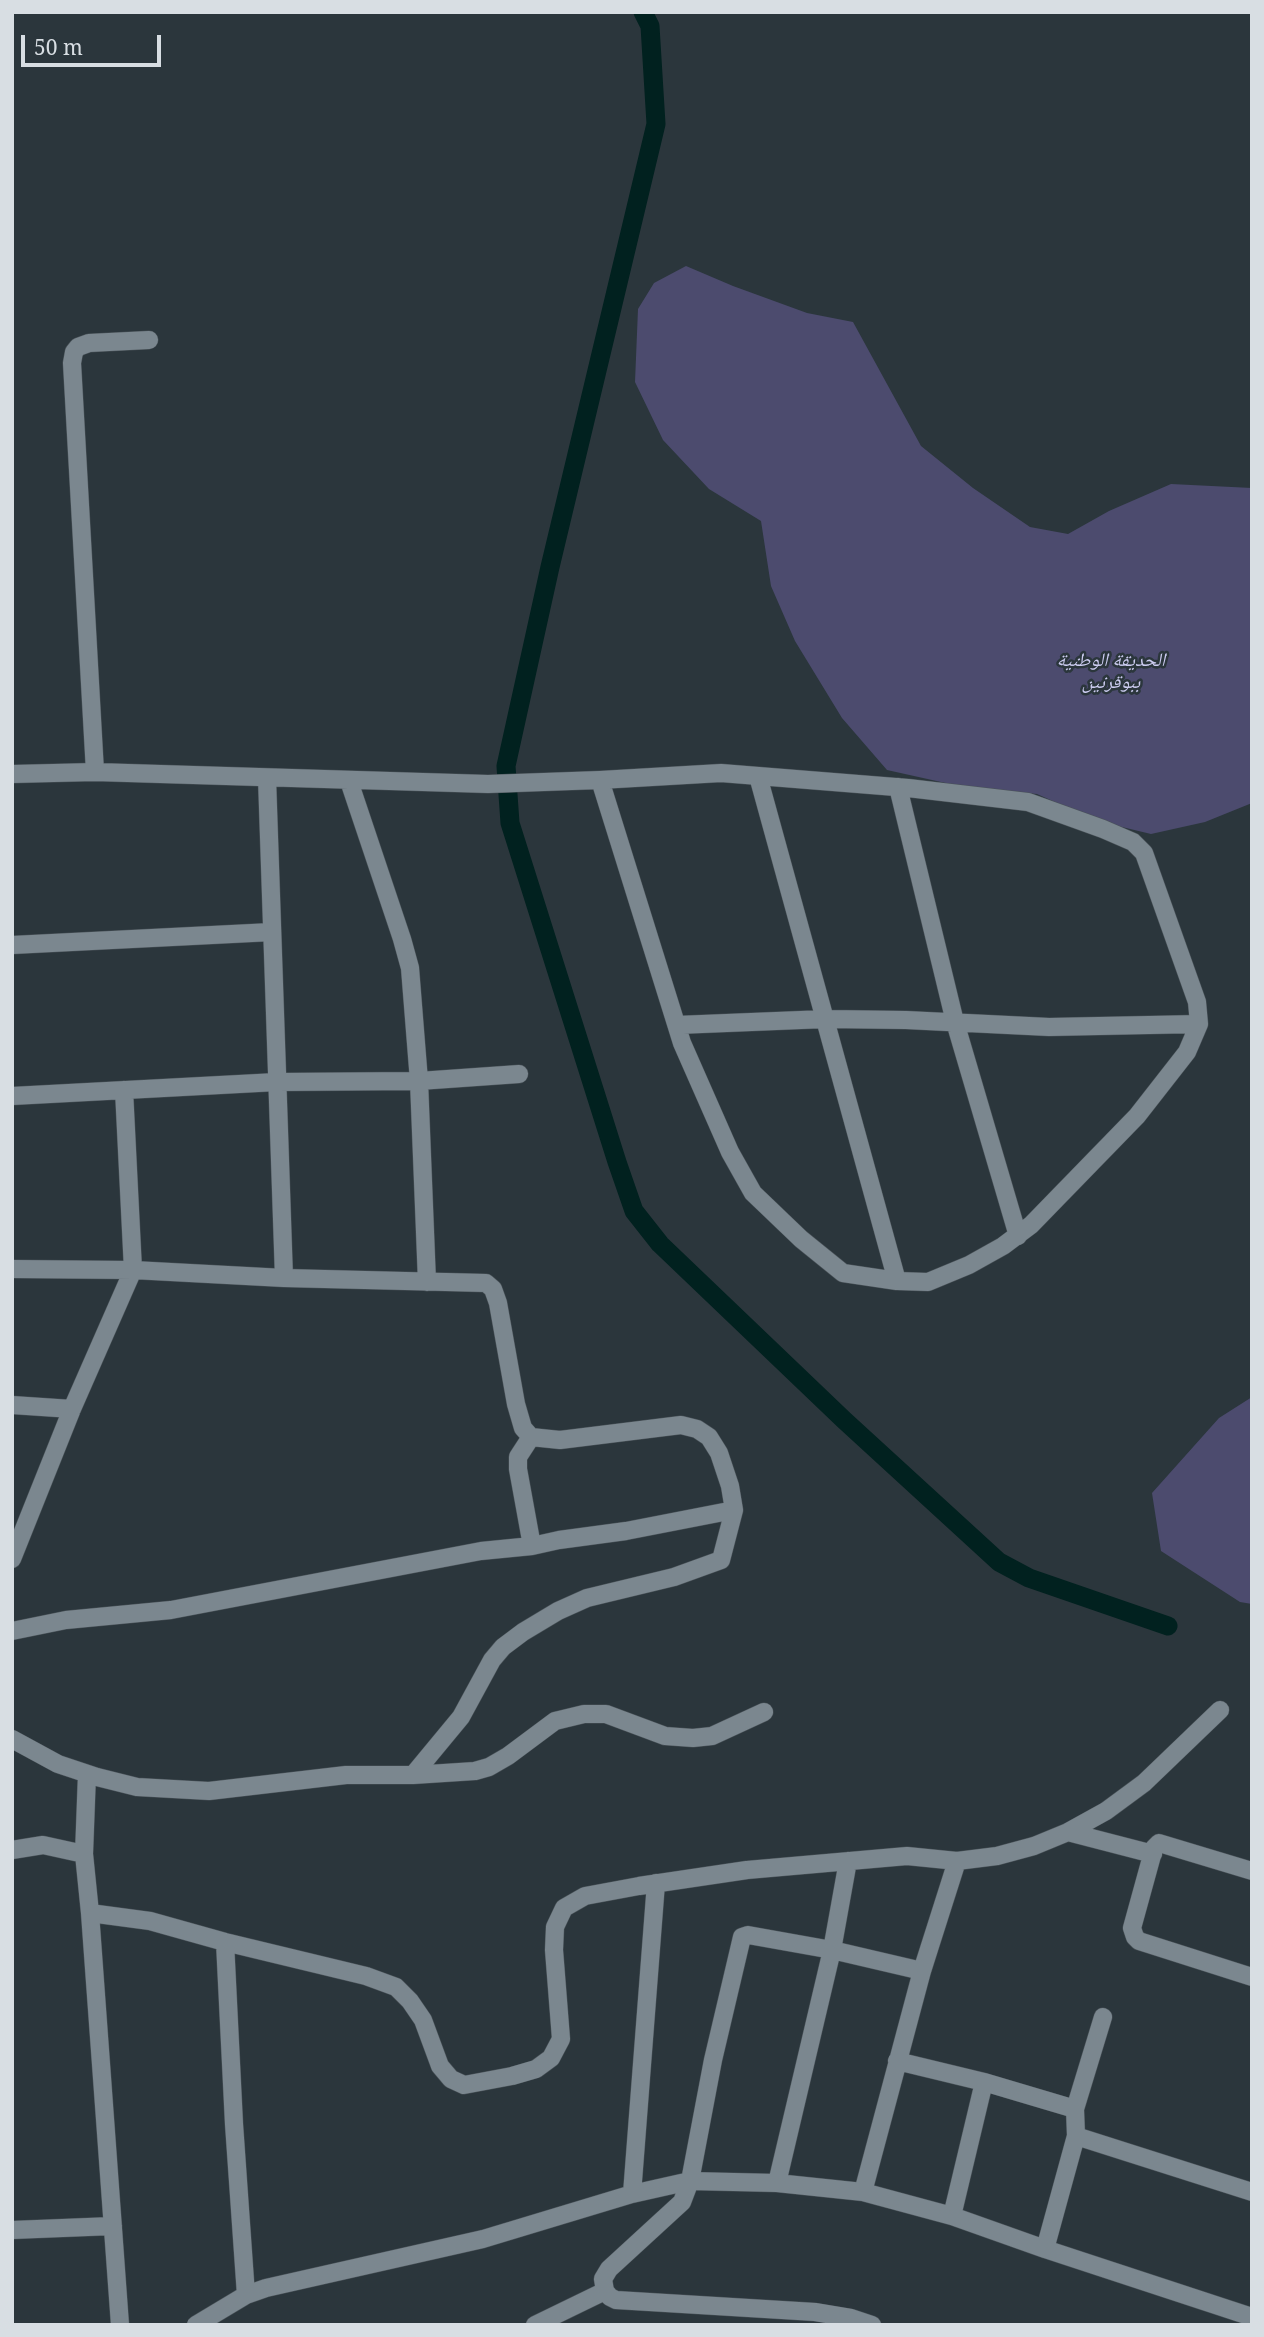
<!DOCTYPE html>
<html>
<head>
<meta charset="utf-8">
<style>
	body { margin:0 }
	#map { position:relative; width:1264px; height:2337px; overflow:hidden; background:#2b363c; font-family:"Noto Serif",serif }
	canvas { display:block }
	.frame { position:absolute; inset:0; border:14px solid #d8dee3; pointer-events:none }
	.scale { position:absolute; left:21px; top:35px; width:140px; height:32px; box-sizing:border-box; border:4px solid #d8dee3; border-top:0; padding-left:9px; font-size:21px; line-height:24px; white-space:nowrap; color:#d8dee3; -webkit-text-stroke:5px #2b363c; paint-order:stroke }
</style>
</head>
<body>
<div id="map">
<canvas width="1264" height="2337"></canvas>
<div class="frame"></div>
<div class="scale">50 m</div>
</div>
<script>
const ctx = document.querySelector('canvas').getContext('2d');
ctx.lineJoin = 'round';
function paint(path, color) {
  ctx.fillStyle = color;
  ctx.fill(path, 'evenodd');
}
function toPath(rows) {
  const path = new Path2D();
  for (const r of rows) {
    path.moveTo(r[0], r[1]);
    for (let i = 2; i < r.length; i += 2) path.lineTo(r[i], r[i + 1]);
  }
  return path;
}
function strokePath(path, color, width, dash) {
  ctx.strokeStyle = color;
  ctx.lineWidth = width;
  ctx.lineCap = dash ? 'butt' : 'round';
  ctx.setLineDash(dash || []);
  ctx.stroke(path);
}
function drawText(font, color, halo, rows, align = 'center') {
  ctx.font = font + ' "Noto Serif","Noto Naskh Arabic",serif';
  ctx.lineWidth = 5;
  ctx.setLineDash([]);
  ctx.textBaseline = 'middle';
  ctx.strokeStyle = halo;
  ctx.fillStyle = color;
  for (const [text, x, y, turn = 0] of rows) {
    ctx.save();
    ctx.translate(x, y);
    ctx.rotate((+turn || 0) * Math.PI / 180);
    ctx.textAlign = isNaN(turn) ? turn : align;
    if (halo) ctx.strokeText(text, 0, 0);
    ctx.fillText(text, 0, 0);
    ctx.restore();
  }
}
const green = toPath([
	[686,266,733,286,807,313,853,322,921,446,973,488,1030,527,1068,534,1109,511,1171,484,1252,488,1252,803,1205,822,1151,834,1097,821,1037,794,968,788,887,770,842,718,795,641,771,586,761,521,709,489,663,440,635,382,638,309,654,283],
	[1252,1397,1252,1604,1240,1602,1161,1551,1152,1493,1219,1418]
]);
const canal = toPath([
	[643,12,650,26,656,124,550,567,506,766,510,823,617,1162,634,1211,660,1244,844,1420,999,1562,1029,1578,1168,1626]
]);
const minor = toPath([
	[95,772,72,363,74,352,78,347,89,343,149,340],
	[12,774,95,772,488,784,600,780,721,773,908,788,1028,802,1103,829,1133,842,1144,853,1197,1002,1199,1024,1187,1052,1137,1116,1031,1225,1003,1246,969,1265,928,1282,897,1281,843,1273,801,1239,753,1193,730,1152,682,1043,600,780],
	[758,776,897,1281],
	[267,778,284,1278],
	[349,781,402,939,410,968,419,1081,427,1282],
	[898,787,955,1022,1018,1236],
	[12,945,272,932],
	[677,1025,826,1019,906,1020,1049,1027,1199,1024],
	[12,1096,277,1082,419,1081,519,1074],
	[12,1269,133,1270,284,1278,486,1283,493,1289,498,1303,516,1404,523,1428,531,1437,560,1440,681,1425,697,1429,709,1437,719,1453,730,1486,734,1510,721,1560,674,1577,587,1598,558,1611,523,1632,503,1647,492,1660,461,1717,413,1775],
	[12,1405,72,1409],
	[531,1437,518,1457,518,1469,532,1546],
	[12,1559,72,1409,133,1270,124,1090],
	[12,1631,66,1620,171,1610,481,1551,532,1546,559,1540,626,1531,734,1510],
	[12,1739,58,1764,97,1777,137,1787,209,1791,346,1775,413,1775,475,1771,489,1767,508,1756,555,1721,584,1714,606,1714,665,1736,693,1738,712,1736,764,1712],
	[1068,1832,1153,1854],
	[12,1850,43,1845,84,1854,90,1913,120,2325],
	[84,1854,87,1774],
	[1252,1871,1159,1843,1154,1848,1132,1928,1135,1937,1139,1941,1252,1977],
	[90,1913,150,1921,225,1942,366,1976,396,1987,410,2001,423,2020,440,2066,451,2079,464,2085,512,2076,536,2069,551,2058,561,2039,554,1950,555,1927,564,1908,585,1896,639,1886,747,1870,907,1856,957,1861,997,1856,1034,1846,1068,1832,1106,1811,1144,1783,1220,1710],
	[225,1942,234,2124,246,2295],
	[897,2061,984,2082,1075,2109],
	[1076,2136,1252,2192],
	[777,2183,832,1950,848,1861],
	[863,2192,922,1971,957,1861],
	[632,2194,656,1883],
	[952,2216,984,2082],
	[12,2230,113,2226],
	[1045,2249,1076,2136,1075,2109,1103,2017],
	[196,2325,246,2295,266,2288,483,2239,632,2194,690,2181,777,2183,863,2192,952,2216,1045,2249,1252,2317],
	[535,2325,605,2291],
	[872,2325,851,2318,815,2312,616,2300,610,2297,605,2291,603,2279,609,2269,682,2202,690,2181,713,2060,742,1937,748,1935,832,1950,922,1971]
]);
const parkNames = [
	["الحديقة الوطنية",1111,661],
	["ببوقرنين",1111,683]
];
paint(green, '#4c4b6e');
strokePath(canal, '#01211f', 19);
strokePath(minor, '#4a5359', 19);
strokePath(minor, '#7b878f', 18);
drawText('italic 19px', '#ccccf0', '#2b363c', parkNames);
</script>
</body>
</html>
